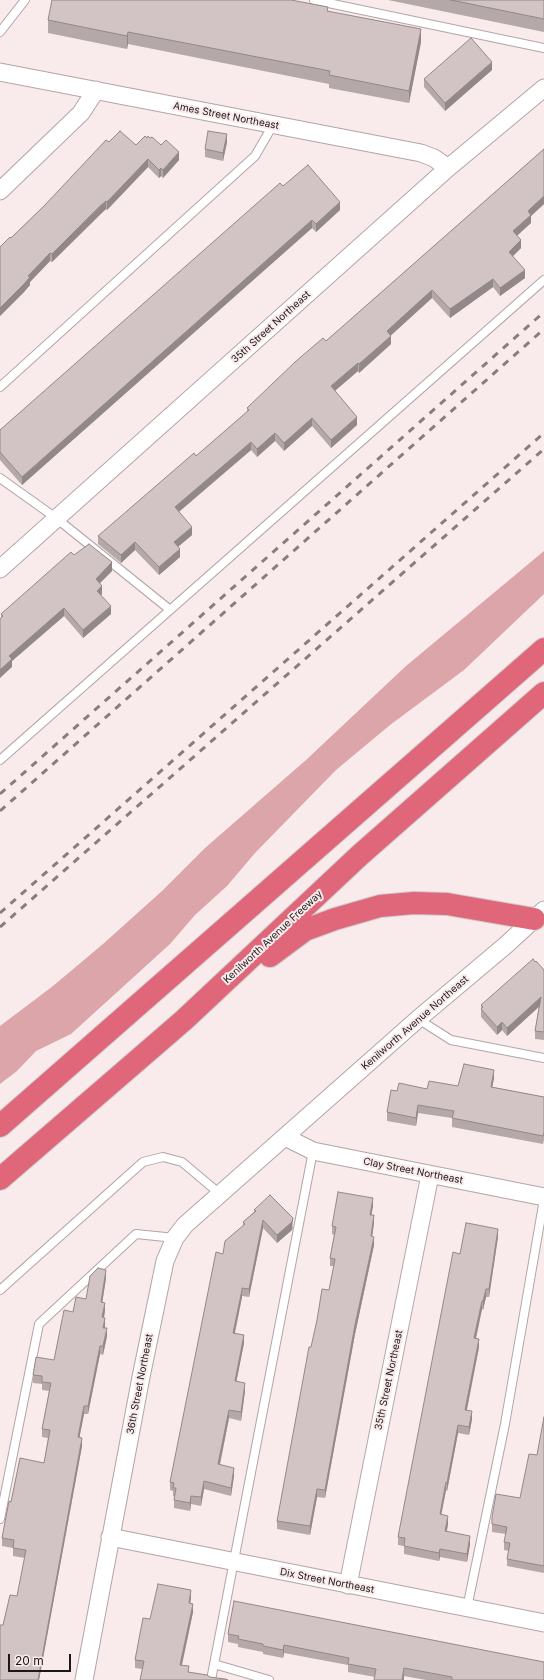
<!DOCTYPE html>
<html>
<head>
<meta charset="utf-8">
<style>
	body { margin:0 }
	#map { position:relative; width:544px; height:1680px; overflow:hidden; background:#f9eaeb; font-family:Inter,sans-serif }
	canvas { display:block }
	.scale { position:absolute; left:8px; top:1654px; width:63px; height:18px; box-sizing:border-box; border:2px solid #1d1818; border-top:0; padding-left:5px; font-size:12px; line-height:14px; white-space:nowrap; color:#1d1818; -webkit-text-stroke:3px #f9eaeb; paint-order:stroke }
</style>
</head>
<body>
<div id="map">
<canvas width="544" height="1680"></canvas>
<div class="scale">20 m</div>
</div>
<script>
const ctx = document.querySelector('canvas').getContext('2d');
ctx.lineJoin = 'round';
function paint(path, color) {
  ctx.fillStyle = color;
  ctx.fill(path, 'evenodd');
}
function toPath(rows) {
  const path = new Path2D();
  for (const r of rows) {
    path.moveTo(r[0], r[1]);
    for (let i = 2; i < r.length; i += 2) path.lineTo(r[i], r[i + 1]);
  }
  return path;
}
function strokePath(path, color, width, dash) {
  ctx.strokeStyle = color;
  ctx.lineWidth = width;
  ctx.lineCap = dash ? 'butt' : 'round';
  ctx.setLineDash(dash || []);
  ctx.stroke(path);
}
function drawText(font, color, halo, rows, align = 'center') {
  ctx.font = font + ' Inter,sans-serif';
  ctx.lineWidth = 4;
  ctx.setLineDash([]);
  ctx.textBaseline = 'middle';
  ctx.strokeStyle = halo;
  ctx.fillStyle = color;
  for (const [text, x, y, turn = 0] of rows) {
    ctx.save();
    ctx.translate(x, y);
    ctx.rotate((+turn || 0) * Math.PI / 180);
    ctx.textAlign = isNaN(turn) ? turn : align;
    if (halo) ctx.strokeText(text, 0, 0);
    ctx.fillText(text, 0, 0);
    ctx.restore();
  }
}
const forest = toPath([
	[544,551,544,594,464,670,390,725,336,770,255,853,227,886,195,915,170,944,71,1034,36,1051,17,1071,0,1084,0,1026,53,986,103,944,162,891,205,848,306,760,406,666]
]);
const service = toPath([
	[314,0,544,48],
	[0,32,25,0],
	[0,387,255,156,273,125],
	[0,478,56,518,169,609],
	[0,760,544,280],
	[418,1019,451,1040,544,1058],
	[0,1290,143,1162,163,1157,182,1162,220,1194],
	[0,1519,39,1324,136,1234,175,1238],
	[467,1608,505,1424,544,1199],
	[214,1664,269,1680],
	[211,1680,313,1151]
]);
const minor = toPath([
	[0,72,421,153,434,158,448,168],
	[0,191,81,113,96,90],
	[0,569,448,168,544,88],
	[285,1137,313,1151,544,1197],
	[110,1537,544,1623],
	[348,1585,430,1175],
	[84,1680,141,1377,165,1261,175,1238,185,1225,418,1019,506,945,544,910]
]);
const motorway = toPath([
	[270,956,305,930,335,919,380,906,414,903,447,904,534,919],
	[0,1126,544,649],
	[0,1179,184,1020,360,855,544,693]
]);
const rail = toPath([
	[0,794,544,312],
	[0,811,544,329],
	[0,913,544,433],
	[0,927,544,449]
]);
const wall = toPath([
	[388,0,544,0,544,32],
	[328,11,421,42,409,103,329,88,329,84,128,44,127,49,48,33,48,20],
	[492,70,445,111,424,87,424,79],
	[147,138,150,138,161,145,179,160,163,178,161,176,159,178,148,167,107,210,106,209,100,214,52,262,50,261,30,282,30,285,24,292,0,316,0,247,11,238,109,142,136,145],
	[227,142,223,161,205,157,205,149],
	[544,149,544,204,531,216,531,223,517,236,521,248,513,256,525,278,500,296,493,287,450,318,432,298,390,336,391,344,359,373,358,371,335,391,357,425,331,448,312,426,284,451,275,441,257,457,251,450,179,512,192,535,178,547,180,557,159,575,135,550,121,563,98,544,98,536,196,456,247,412,247,408,326,341],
	[283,186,340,210,316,232,312,228,22,485,0,460,0,430],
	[74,555,112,571,100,583,102,594,101,595,111,614,83,638,64,616,12,661,12,667,1,618,1,614],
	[544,970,544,1040,535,1039,535,1031,539,1006,507,1036,502,1030,497,1035,481,1017,481,1005],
	[494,1078,492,1087,544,1097,544,1140,543,1144,452,1127,452,1118,418,1113,416,1126,387,1121,387,1112,397,1091,427,1089,458,1086],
	[373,1206,371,1215,374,1223,372,1237,374,1245,355,1334,325,1498,317,1497,310,1535,277,1529,277,1521,311,1347,329,1290,334,1266,330,1266,330,1258,334,1235,332,1234,332,1226],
	[254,1210,293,1227,292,1230,277,1243,263,1228,249,1297,242,1296,242,1298,235,1333,244,1343,236,1382,245,1391,241,1421,229,1418,220,1465,234,1476,231,1496,204,1489,201,1506,191,1504,190,1511,174,1508,174,1500,175,1496,173,1496,173,1491,170,1490,170,1482,243,1225,243,1222,254,1212],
	[498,1237,489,1297,486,1297,483,1310,482,1309,476,1339,479,1347,467,1410,472,1419,469,1435,458,1433,447,1491,446,1490,441,1514,448,1524,447,1531,470,1544,467,1562,440,1557,439,1561,404,1554,404,1546,398,1545,398,1537,460,1254],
	[106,1278,102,1303,105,1311,104,1318,105,1326,105,1328,107,1336,103,1355,100,1354,88,1414,84,1414,79,1438,82,1446,39,1680,3,1625,17,1596,25,1558,13,1556,13,1548,2,1546,2,1538,11,1502,44,1463,48,1438,42,1437,42,1429,49,1391,42,1390,42,1384,33,1383,33,1375,54,1360,73,1312],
	[544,1417,544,1573,507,1566,507,1559,509,1551,504,1550,504,1542,506,1534,492,1532,492,1517,520,1498,537,1455],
	[191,1598,190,1603,193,1612,182,1665,189,1672,210,1677,228,1680,135,1668,135,1660,150,1619],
	[228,1634,544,1680,426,1680,404,1676,375,1677,348,1672,348,1665,284,1653,283,1658,263,1654,263,1652,238,1647,238,1644,228,1642]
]);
const shadedWall = toPath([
	[421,29,421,42,409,103,409,91],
	[128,32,128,44,127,49,127,36],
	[492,62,492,70,445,111,445,103],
	[227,134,227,142,223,161,223,153],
	[179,152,179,160,163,178,163,170],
	[148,159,148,167,107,210,107,202],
	[161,168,161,176,159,178,159,170],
	[544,196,544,204,531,216,531,223,513,239,513,231,528,211],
	[106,201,106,209,52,262,52,254],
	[340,202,340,210,316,232,316,224],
	[312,220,312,228,22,485,22,477],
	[521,240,521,248,509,260,509,252],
	[50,253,50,261,30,282,30,285,24,292,0,316,0,308,28,276],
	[525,270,525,278,500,296,500,288],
	[493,279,493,287,450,318,450,309],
	[432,290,432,298,387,339,387,331],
	[391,336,391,344,359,373,359,364],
	[358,363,358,371,331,394,331,386],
	[357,417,357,425,331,448,331,440],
	[312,418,312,426,284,451,284,443],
	[275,433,275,441,257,457,257,449],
	[251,442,251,450,175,515,175,507],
	[192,527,192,535,174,550,174,542],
	[135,542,135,550,121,563,121,555],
	[180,549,180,557,159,575,159,567],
	[112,562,112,571,96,587,96,579],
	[102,586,102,594,97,599,97,591],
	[111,606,111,614,83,638,83,630],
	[64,608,64,616,12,661,12,667,0,678,0,670,9,656],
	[541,997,541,1005,507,1036,507,1028],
	[502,1022,502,1030,497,1035,497,1027],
	[494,1070,494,1078,491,1095,491,1087],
	[418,1105,418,1113,416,1126,416,1118],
	[373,1198,373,1206,370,1223,370,1215],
	[374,1215,374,1223,371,1244,371,1236],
	[293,1218,292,1230,277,1243,277,1235],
	[263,1220,263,1228,249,1297,249,1289],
	[498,1229,498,1237,489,1297,489,1289],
	[374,1237,374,1245,355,1334,325,1498,325,1490,355,1325],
	[106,1270,106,1278,101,1311,101,1302],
	[242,1288,242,1296,233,1341,233,1333],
	[486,1289,486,1297,483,1310,483,1301],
	[482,1301,482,1309,474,1346,474,1338],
	[105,1303,105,1311,102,1325,102,1317],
	[105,1318,105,1326,103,1336,103,1328],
	[107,1328,107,1336,103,1355,103,1346],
	[244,1335,244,1343,235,1389,235,1381],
	[479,1339,479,1347,465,1418,465,1410],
	[100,1346,100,1354,88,1414,88,1406],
	[245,1383,245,1391,241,1421,241,1412],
	[84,1406,84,1414,78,1445,78,1437],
	[229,1410,229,1418,218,1472,218,1464],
	[472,1411,472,1419,469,1435,469,1427],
	[458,1425,458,1433,447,1491,447,1483],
	[82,1438,82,1446,39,1680,38,1680],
	[234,1468,234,1476,231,1496,231,1488],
	[204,1481,204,1489,201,1506,201,1497],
	[446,1482,446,1490,440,1522,440,1514],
	[317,1489,317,1497,310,1535,310,1526],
	[191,1496,191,1504,190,1511,190,1503],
	[448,1516,448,1524,445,1539,445,1531],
	[470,1536,470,1544,467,1562,467,1554],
	[440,1549,440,1557,439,1561,439,1553],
	[191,1590,191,1598,189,1611,189,1603],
	[193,1604,193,1612,180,1673,180,1665],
	[284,1645,284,1653,283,1658,283,1650],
	[404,1668,404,1680,402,1680]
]);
const building = toPath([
	[52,0,291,0,328,7,327,11,421,29,409,91,329,75,330,71,128,32,127,36,48,20,52,0],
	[451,0,544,0,544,19,451,0],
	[471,38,492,62,445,103,424,79,471,38],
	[120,131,136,145,145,136,147,138,148,136,150,138,152,137,161,145,166,140,179,152,163,170,161,168,159,170,148,159,107,202,106,201,100,206,52,254,50,253,28,276,30,277,24,284,0,308,0,247,10,237,11,238,44,206,106,140,109,142,120,131],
	[208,131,227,134,223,153,205,149,208,131],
	[544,149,544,196,528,211,531,215,513,231,521,240,509,252,525,270,500,288,493,279,450,309,432,290,387,331,391,336,359,364,358,363,331,386,357,417,331,440,312,418,284,443,275,433,257,449,251,442,175,507,192,527,174,542,180,549,159,567,135,542,121,555,98,536,194,453,196,456,249,410,247,408,295,362,323,338,326,341,544,149],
	[308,165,340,202,316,224,312,220,22,477,0,452,0,430,280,183,283,186,308,165],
	[89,544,112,562,96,579,102,586,97,591,111,606,83,630,64,608,9,656,12,659,0,670,0,619,3,616,1,614,71,552,74,555,89,544],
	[533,959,535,962,536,961,544,970,544,1032,535,1031,541,997,507,1028,502,1022,497,1027,481,1009,483,1007,481,1005,533,959],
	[464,1064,494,1070,491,1087,544,1097,544,1132,543,1136,452,1118,454,1111,418,1105,416,1118,387,1112,391,1090,397,1091,399,1083,427,1089,429,1081,458,1086,464,1064],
	[338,1192,373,1198,370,1215,374,1215,371,1236,374,1237,355,1325,325,1490,317,1489,310,1526,277,1521,309,1347,311,1347,317,1320,322,1289,329,1290,335,1259,330,1258,336,1227,332,1226,338,1192],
	[270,1195,293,1218,292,1222,277,1235,263,1220,249,1289,242,1288,242,1290,233,1333,244,1335,235,1381,245,1383,241,1412,229,1410,218,1464,234,1468,231,1488,204,1481,201,1497,191,1496,190,1503,174,1500,176,1488,173,1488,174,1483,170,1482,216,1252,223,1254,225,1241,245,1224,243,1222,256,1211,254,1210,270,1195],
	[466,1223,467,1223,498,1229,489,1289,486,1289,483,1301,482,1301,474,1338,479,1339,465,1410,472,1411,469,1427,458,1425,447,1483,446,1482,440,1514,448,1516,445,1531,470,1536,467,1554,440,1549,439,1553,404,1546,405,1538,398,1537,453,1252,460,1254,466,1223],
	[98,1268,106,1270,101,1302,105,1303,102,1317,105,1318,103,1328,107,1328,103,1346,100,1346,88,1406,84,1406,78,1437,82,1438,38,1680,0,1680,0,1625,3,1625,10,1595,17,1596,26,1550,13,1548,14,1540,2,1538,9,1501,11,1502,20,1458,44,1463,50,1430,42,1429,51,1383,42,1382,42,1376,33,1375,36,1357,54,1360,64,1310,73,1312,76,1297,86,1299,90,1276,98,1268],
	[544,1417,544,1566,507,1559,510,1543,504,1542,507,1527,492,1524,492,1517,496,1494,520,1498,529,1454,537,1455,544,1417],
	[158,1584,191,1590,189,1603,193,1604,180,1665,189,1666,188,1672,207,1675,210,1677,225,1679,228,1680,140,1680,144,1661,135,1660,143,1618,150,1619,158,1584],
	[234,1601,544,1662,544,1680,452,1680,452,1677,404,1668,402,1680,374,1680,376,1669,348,1664,349,1658,284,1645,283,1650,263,1646,263,1644,238,1639,239,1636,228,1634,234,1601]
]);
const streetNames = [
	["Ames Street Northeast",226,116,11],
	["35th Street Northeast",271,327,-42],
	["Kenilworth Avenue Freeway",273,937,-43],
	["Kenilworth Avenue Northeast",415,1023,-41],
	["Clay Street Northeast",413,1171,11],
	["35th Street Northeast",389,1380,-78],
	["36th Street Northeast",140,1384,-79],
	["Dix Street Northeast",327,1581,11]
];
paint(forest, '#dba5aa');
strokePath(service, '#b3a5a6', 10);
strokePath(minor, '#b3a5a6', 19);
strokePath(motorway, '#cdcccc', 24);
strokePath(service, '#fff', 8);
strokePath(minor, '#fff', 17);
strokePath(motorway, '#e06679', 22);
strokePath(rail, '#877d7e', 3, [7, 7]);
paint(wall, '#b5a8a9');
paint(shadedWall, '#938889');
paint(building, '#d2c3c4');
strokePath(building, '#938889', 1);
drawText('10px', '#1d1818', '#f9eaeb', streetNames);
</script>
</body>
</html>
